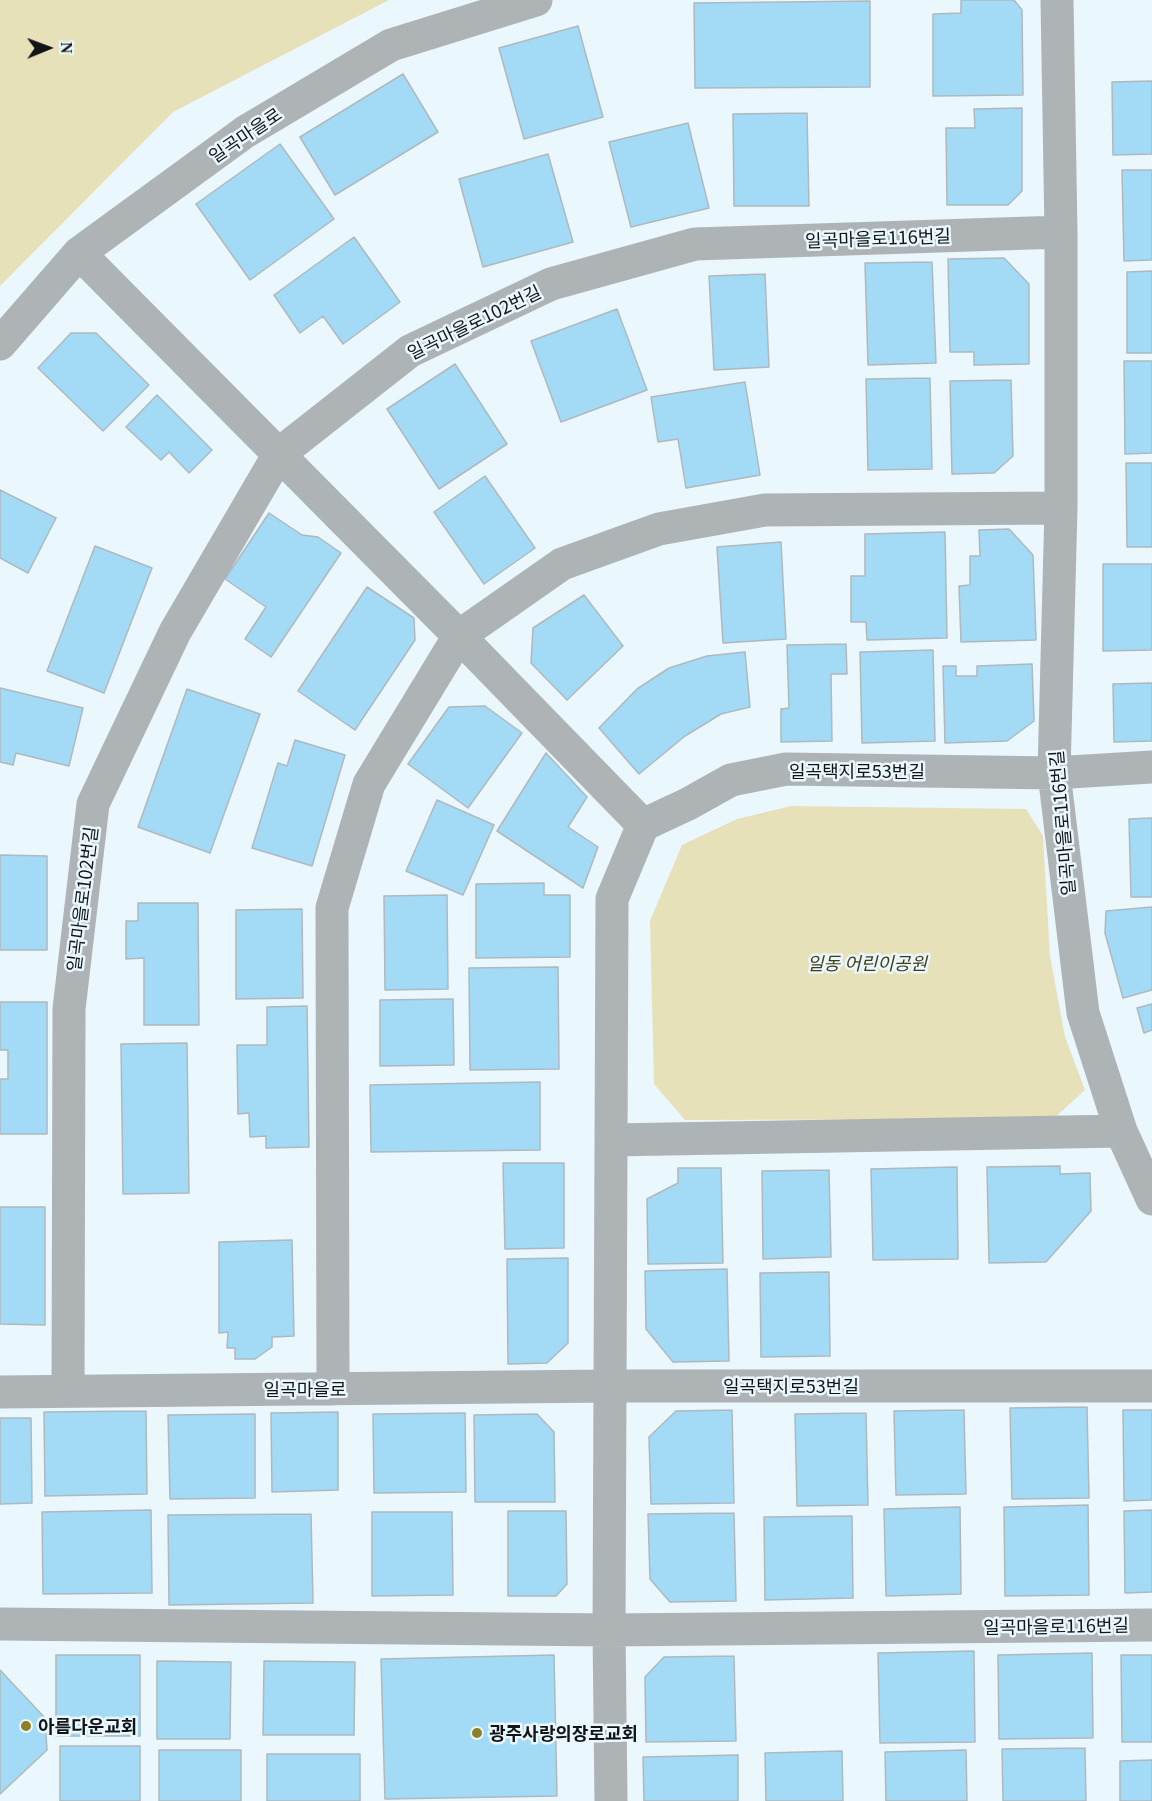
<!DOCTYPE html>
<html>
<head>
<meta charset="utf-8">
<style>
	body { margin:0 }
	#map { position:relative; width:1152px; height:1801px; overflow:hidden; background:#eaf7fd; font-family:Georgia,serif }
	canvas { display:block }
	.north { position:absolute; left:18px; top:18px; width:60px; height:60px; -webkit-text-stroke:4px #eaf7fd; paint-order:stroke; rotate:89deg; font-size:16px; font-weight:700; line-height:24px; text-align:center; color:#111517 }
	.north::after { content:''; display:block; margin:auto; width:21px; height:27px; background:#111517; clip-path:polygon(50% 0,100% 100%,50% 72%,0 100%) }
</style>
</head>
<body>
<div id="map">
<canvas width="1152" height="1801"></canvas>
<div class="north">N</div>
</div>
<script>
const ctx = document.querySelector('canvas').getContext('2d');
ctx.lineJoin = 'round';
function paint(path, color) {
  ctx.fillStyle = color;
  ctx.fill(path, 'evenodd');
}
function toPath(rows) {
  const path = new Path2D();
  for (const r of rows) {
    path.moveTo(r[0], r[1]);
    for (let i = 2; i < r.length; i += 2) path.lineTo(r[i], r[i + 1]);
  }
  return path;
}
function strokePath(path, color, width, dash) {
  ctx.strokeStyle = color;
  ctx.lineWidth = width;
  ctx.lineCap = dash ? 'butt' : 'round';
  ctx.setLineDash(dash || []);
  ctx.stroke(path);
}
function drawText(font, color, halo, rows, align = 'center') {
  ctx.font = font + ' Georgia,"Noto Sans KR",serif';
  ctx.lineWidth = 5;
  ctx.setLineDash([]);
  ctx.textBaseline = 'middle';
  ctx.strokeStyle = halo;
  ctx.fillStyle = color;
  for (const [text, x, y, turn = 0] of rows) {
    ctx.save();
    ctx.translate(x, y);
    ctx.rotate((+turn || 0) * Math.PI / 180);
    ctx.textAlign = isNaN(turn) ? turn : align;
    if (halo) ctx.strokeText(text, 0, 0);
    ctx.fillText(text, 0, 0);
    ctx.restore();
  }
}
const green = toPath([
	[0,0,389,0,173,112,0,286],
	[791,806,1026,809,1043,836,1050,956,1065,1037,1085,1090,1053,1119,685,1120,654,1084,650,921,682,845,737,819]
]);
const building = toPath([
	[961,0,1014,0,1022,10,1023,95,933,96,933,14,961,13,961,0],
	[870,1,870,87,695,88,694,3,870,1],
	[578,26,603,117,524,139,499,48,578,26],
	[403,74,438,132,335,195,300,137,403,74],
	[1152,81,1152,154,1113,155,1112,82,1152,81],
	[1022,108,1022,191,1008,205,947,205,946,128,975,128,974,109,1022,108],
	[807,113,809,206,734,206,733,114,807,113],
	[688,123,709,208,631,227,609,142,688,123],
	[280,144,334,219,250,280,196,204,280,144],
	[548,154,573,242,483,267,459,179,548,154],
	[1122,170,1152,170,1152,260,1124,261,1122,170],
	[354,237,400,302,343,344,323,316,300,333,274,295,354,237],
	[1004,258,1029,284,1029,364,974,365,974,352,950,352,948,259,1004,258],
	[932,262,936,363,868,365,865,263,932,262],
	[1152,271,1152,353,1127,353,1127,272,1152,271],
	[765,274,769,367,714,370,709,276,765,274],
	[617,309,647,390,561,422,531,341,617,309],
	[71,333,96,333,149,385,103,431,38,368,71,333],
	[1124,361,1152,361,1152,453,1125,454,1124,361],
	[455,364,507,444,439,489,387,409,455,364],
	[930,378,932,469,868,470,866,379,930,378],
	[1011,380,1013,456,994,473,952,474,950,381,1011,380],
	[745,382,760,475,686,488,678,439,658,442,651,397,745,382],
	[157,395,212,450,189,473,169,452,161,460,126,427,157,395],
	[1126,463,1152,463,1152,547,1127,547,1126,463],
	[485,476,535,548,484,584,434,512,485,476],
	[0,490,56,518,28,573,0,558,0,490],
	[269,513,302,535,318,537,341,553,271,657,245,639,266,607,225,579,269,513],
	[1009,529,1033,555,1036,640,961,642,959,586,970,585,970,556,980,556,979,530,1009,529],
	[945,532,947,638,867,640,866,622,851,622,851,576,865,576,865,534,945,532],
	[781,542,786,639,723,643,717,547,781,542],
	[95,546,152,568,104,693,47,671,95,546],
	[1103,564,1152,564,1152,650,1103,651,1103,564],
	[367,587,414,618,415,640,355,730,298,691,367,587],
	[584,595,623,646,567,700,531,663,533,628,584,595],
	[846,644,847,674,831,674,832,741,781,742,781,709,789,708,787,645,846,644],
	[933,650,935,741,862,743,860,652,933,650],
	[745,652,750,707,721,714,685,736,639,774,599,728,637,689,669,668,707,656,745,652],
	[1032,664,1034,721,1007,741,945,743,943,666,956,666,956,676,977,676,977,666,1032,664],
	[1152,683,1152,741,1114,742,1113,684,1152,683],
	[0,688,83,708,69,766,16,753,13,765,0,762,0,688],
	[187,689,260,714,210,853,138,827,187,689],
	[485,706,522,733,468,808,408,764,449,707,485,706],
	[295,740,345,755,312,866,252,848,278,763,287,766,295,740],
	[546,753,587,797,568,827,598,847,583,888,497,831,546,753],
	[437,800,494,825,463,895,406,871,437,800],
	[1152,818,1152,897,1131,897,1129,819,1152,818],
	[0,855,47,856,47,950,0,950,0,855],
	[544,883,544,895,570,895,570,957,476,958,476,884,544,883],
	[447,895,448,989,385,990,384,896,447,895],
	[138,903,198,903,199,1025,144,1025,144,958,126,959,126,921,138,921,138,903],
	[1152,907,1152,990,1123,998,1105,933,1106,911,1152,907],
	[302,909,303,998,236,999,236,910,302,909],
	[558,967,559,1069,470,1070,469,968,558,967],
	[453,999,454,1065,380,1066,380,1000,453,999],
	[0,1002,47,1002,47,1134,0,1134,0,1079,8,1079,8,1050,0,1050,0,1002],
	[1152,1004,1152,1030,1144,1033,1137,1008,1152,1004],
	[307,1006,309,1147,266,1148,266,1136,250,1137,249,1113,238,1114,237,1045,267,1045,267,1007,307,1006],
	[187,1043,189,1193,123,1194,121,1044,187,1043],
	[540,1082,540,1150,371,1152,370,1085,540,1082],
	[503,1163,564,1163,564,1248,505,1249,503,1163],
	[1060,1166,1060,1174,1090,1173,1091,1211,1046,1262,989,1263,987,1167,1060,1166],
	[957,1167,958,1259,873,1260,871,1169,957,1167],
	[678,1168,721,1168,723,1263,648,1264,647,1199,678,1183,678,1168],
	[829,1170,831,1257,763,1259,762,1171,829,1170],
	[0,1207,45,1207,45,1325,0,1324,0,1207],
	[292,1240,294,1336,272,1337,272,1347,255,1359,235,1359,235,1348,227,1348,228,1332,219,1333,219,1242,292,1240],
	[568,1258,568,1343,547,1363,508,1364,507,1259,568,1258],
	[727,1269,729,1361,673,1362,646,1329,645,1271,727,1269],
	[829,1272,830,1356,761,1357,760,1273,829,1272],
	[1087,1407,1089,1498,1012,1499,1010,1408,1087,1407],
	[732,1410,734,1503,651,1504,649,1437,676,1411,732,1410],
	[964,1410,966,1494,896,1495,894,1411,964,1410],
	[1123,1410,1152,1410,1152,1500,1124,1501,1123,1410],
	[146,1411,147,1494,45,1496,44,1412,146,1411],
	[338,1412,338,1490,272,1492,271,1413,338,1412],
	[465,1413,466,1492,374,1493,373,1414,465,1413],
	[866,1413,868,1505,797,1506,795,1414,866,1413],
	[255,1414,255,1498,170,1499,168,1415,255,1414],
	[537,1414,554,1432,555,1502,475,1502,474,1415,537,1414],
	[0,1418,31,1418,32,1503,0,1504,0,1418],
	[1088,1505,1089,1595,1005,1596,1004,1507,1088,1505],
	[960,1507,961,1594,886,1596,884,1509,960,1507],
	[151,1510,152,1593,43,1594,42,1512,151,1510],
	[1152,1510,1152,1592,1125,1593,1124,1511,1152,1510],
	[508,1511,566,1511,567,1584,556,1596,508,1596,508,1511],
	[372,1512,452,1512,453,1595,372,1596,372,1512],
	[734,1513,736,1601,670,1602,650,1579,648,1514,734,1513],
	[311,1514,313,1603,169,1605,168,1515,311,1514],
	[852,1516,853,1598,765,1600,764,1517,852,1516],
	[974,1651,975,1742,880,1743,878,1653,974,1651],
	[1092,1653,1093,1738,999,1739,998,1655,1092,1653],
	[56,1655,140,1655,140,1736,56,1736,56,1655],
	[554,1655,557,1796,385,1799,381,1659,554,1655],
	[1121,1655,1152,1655,1152,1742,1122,1742,1121,1655],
	[734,1656,736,1741,646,1742,645,1677,664,1657,734,1656],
	[157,1661,231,1662,230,1739,157,1739,157,1661],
	[264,1661,355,1662,354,1735,263,1735,264,1661],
	[0,1670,45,1718,47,1750,0,1794,0,1670],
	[60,1746,140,1746,140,1801,60,1801,60,1746],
	[1085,1748,1086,1801,1003,1801,1002,1749,1085,1748],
	[159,1750,241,1750,241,1801,159,1801,159,1750],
	[966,1750,967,1801,886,1801,885,1752,966,1750],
	[842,1751,843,1801,766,1801,765,1753,842,1751],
	[267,1754,360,1754,360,1801,267,1801,267,1754],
	[738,1755,738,1801,644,1801,643,1757,738,1755],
	[1152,1760,1152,1801,1120,1801,1120,1761,1152,1760]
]);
const minor = toPath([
	[1057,0,1061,232,1061,508,1054,773,1083,1013,1121,1131,1152,1199],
	[79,253,459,636,643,825],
	[0,344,79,253,245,132,391,45,536,0],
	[611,1140,1121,1131],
	[333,1389,332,908,369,784,459,636,562,564,659,529,765,510,1061,508],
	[68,1391,69,1009,93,804,175,632,279,454,410,351,551,284,695,244,1061,232],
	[0,1392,610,1386,1152,1386],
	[0,1624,609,1630,1152,1625],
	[611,1801,609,1630,612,899,643,825,688,804,731,780,786,769,1054,773,1152,767]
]);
const markers = [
	[26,1726,6,"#8d8027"],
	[477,1733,6,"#8d8027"]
];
const streetNames = [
	["일곡마을로",245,135,-34],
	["일곡마을로116번길",878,238,-2],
	["일곡마을로102번길",474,322,-26],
	["일곡택지로53번길",857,771],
	["일곡마을로116번길",1062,823,-95],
	["일곡마을로102번길",82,899,-83],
	["일곡택지로53번길",791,1386],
	["일곡마을로",305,1389],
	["일곡마을로116번길",1056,1626,-1]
];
const parkNames = [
	["일동 어린이공원",867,963]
];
const poiNames = [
	["아름다운교회",38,1726],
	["광주사랑의장로교회",489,1733]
];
paint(green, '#e7e1b9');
paint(building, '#a3dbf6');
strokePath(building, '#aeb9bf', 1.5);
strokePath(minor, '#aeb3b6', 33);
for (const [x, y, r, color] of markers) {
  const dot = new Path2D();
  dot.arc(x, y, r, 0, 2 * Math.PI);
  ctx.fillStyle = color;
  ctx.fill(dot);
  strokePath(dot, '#eaf7fd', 2);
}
drawText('18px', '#111517', '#eaf7fd', streetNames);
drawText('italic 18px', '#423c13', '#eaf7fd', parkNames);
drawText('bold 18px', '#111517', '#eaf7fd', poiNames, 'left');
</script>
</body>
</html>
